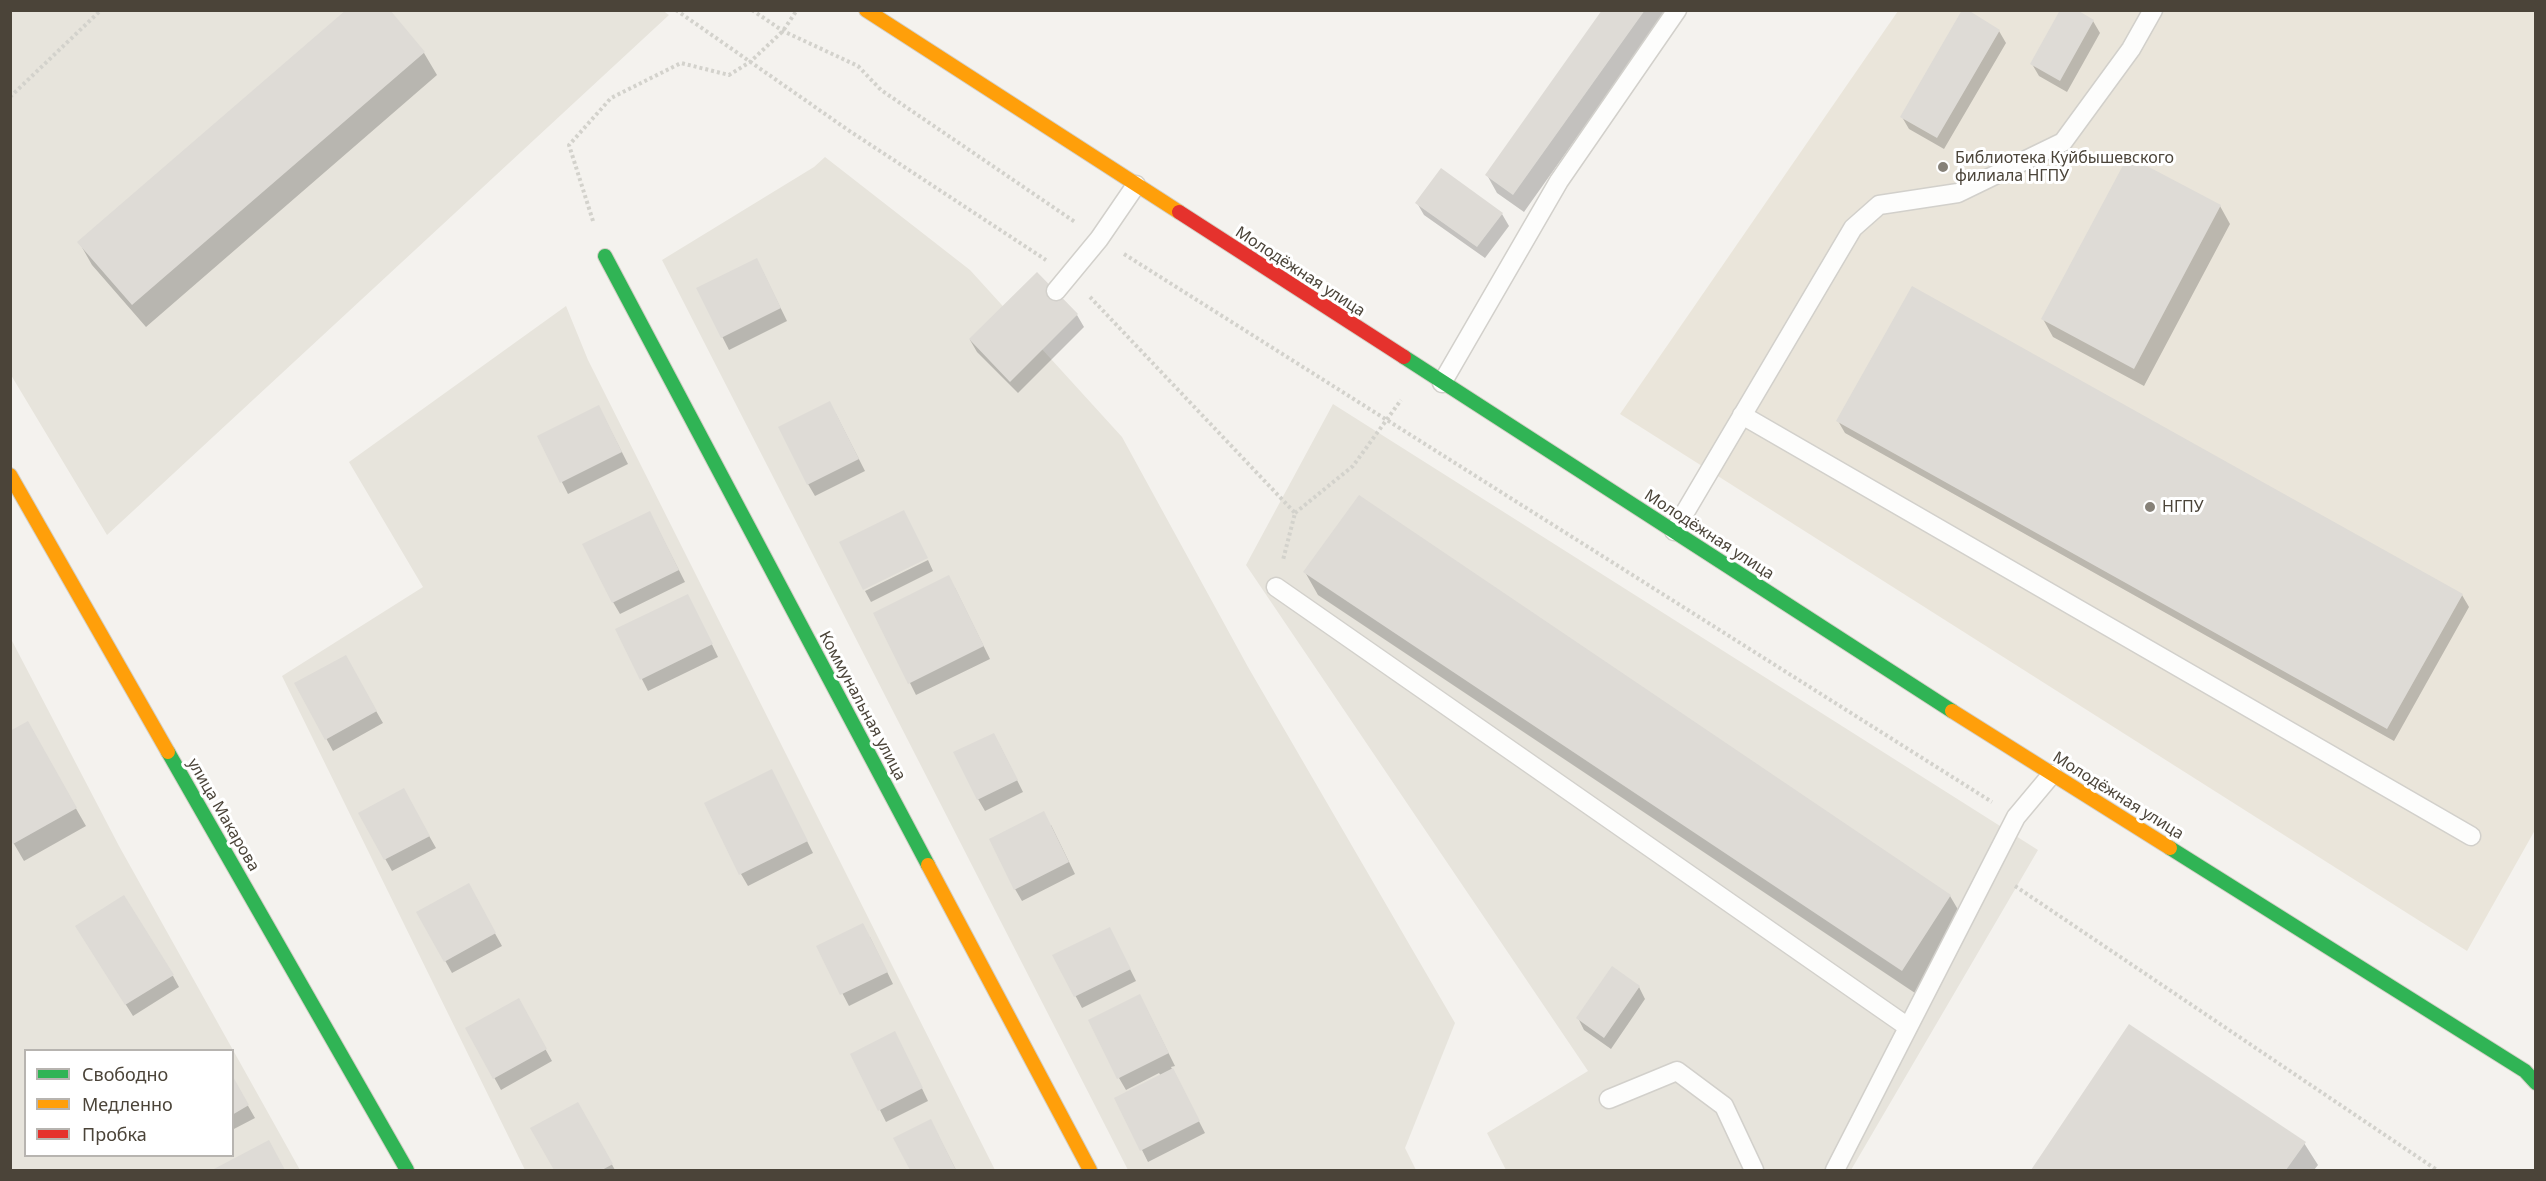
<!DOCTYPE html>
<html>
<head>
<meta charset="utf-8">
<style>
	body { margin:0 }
	#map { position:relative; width:2546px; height:1181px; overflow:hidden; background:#f4f2ee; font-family:"Noto Sans",sans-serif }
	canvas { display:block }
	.frame { position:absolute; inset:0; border:12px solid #4b4439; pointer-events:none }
	.legend { position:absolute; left:24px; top:1049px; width:210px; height:108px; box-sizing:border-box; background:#fff; border:2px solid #b7b4b0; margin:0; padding:8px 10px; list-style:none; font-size:18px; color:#4b4439 }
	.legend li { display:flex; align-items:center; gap:12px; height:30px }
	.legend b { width:30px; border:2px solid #b7b4b0 }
</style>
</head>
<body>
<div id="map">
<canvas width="2546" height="1181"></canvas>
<div class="frame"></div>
<ul class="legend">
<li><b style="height:8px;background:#30b455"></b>Свободно</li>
<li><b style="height:8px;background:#ff9f0a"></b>Медленно</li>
<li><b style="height:8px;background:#e5322d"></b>Пробка</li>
</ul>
</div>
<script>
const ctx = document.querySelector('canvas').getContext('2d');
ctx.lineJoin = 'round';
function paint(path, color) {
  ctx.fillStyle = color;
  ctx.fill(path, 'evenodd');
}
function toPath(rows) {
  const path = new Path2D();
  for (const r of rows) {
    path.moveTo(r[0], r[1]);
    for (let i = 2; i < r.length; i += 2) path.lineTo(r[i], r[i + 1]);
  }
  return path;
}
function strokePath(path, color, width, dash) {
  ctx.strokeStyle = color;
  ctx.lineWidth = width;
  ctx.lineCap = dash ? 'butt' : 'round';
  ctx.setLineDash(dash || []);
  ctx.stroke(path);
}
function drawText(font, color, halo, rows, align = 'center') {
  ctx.font = font + ' "Noto Sans",sans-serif';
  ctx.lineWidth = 6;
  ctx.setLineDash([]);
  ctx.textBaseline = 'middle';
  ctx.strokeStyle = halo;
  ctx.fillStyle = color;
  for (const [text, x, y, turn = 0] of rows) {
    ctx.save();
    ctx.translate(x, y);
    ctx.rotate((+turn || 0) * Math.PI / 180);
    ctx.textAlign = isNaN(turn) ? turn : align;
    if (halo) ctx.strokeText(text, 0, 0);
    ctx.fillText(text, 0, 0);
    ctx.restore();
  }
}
const residential = toPath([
	[662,10,669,15,107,535,11,375,11,11],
	[825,157,970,270,1122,437,1248,667,1455,1023,1405,1148,1416,1170,1128,1170,662,260,814,167],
	[566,306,588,360,995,1170,525,1170,282,676,423,587,349,462],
	[1333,404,2038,850,1851,1170,1506,1170,1487,1133,1588,1071,1246,565],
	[10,637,119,846,300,1170,11,1170],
	[26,1050,232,1050,232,1156,26,1156]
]);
const education = toPath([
	[1898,11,2535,11,2535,830,2467,951,1620,414]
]);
const shadow = toPath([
	[388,10,424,53,437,75,146,327,92,265,79,242],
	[1604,10,1667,10,1524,212,1497,193,1487,175],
	[2093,21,2100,33,2067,92,2039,76,2032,64],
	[1999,31,2006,43,1944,149,1909,129,1902,117],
	[1417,203,1502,214,1509,226,1485,258,1424,215],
	[2220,206,2230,224,2144,386,2053,337,2043,319],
	[763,272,787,321,729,350,698,289],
	[1077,315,1084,327,1018,393,977,352,970,340],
	[836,414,865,471,815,496,808,484],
	[605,419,628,464,568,494,539,437],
	[1838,421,2462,595,2469,607,2394,741,1845,433],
	[656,525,685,582,620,614,613,602],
	[928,560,933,571,871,602,865,591],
	[1305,572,1950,896,1963,918,1915,993,1318,595],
	[955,588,990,659,916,695,875,613],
	[694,608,718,657,648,691,617,630],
	[345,657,383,723,333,751,296,683],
	[27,723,86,826,24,861,10,837],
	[1000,746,1023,792,985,811,978,799],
	[778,783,813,853,748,886,741,874],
	[403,790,436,848,392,871,360,814],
	[1051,825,1075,874,1022,901,1015,889],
	[468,885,502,946,452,973,418,912],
	[870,937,893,984,849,1006,818,947],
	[84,938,173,976,179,987,133,1016],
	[1116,941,1136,981,1082,1008,1054,956],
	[1639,987,1645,999,1611,1049,1584,1030,1578,1018],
	[518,1000,552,1061,501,1090,467,1028],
	[1146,1008,1175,1066,1171,1067,1205,1133,1148,1162,1142,1150,1161,1076,1159,1073,1126,1090,1119,1078],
	[2129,1026,2304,1143,2318,1165,2314,1170,2033,1170],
	[901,1045,928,1101,886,1122,880,1110],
	[232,1078,255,1118,232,1130],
	[578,1104,615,1170,555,1170,532,1129],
	[937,1133,956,1170,911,1170,895,1138],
	[269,1142,284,1170,215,1170]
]);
const building = toPath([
	[346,10,390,10,425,52,132,305,77,242],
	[1602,10,1645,10,1513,195,1485,175],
	[1962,10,1968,10,2000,30,1937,138,1900,117],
	[2060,10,2077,10,2094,20,2060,81,2030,64],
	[2128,156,2221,205,2134,369,2041,319],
	[1441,168,1503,213,1477,247,1415,203],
	[757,258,781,308,721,338,696,288],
	[1037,272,1078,314,1010,382,969,339],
	[1912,286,2463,594,2387,729,1836,421],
	[830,401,859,459,807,485,778,427],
	[599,405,622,452,560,483,537,436],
	[1359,495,1951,895,1902,971,1303,572],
	[904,510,928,558,863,590,839,542],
	[650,511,679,570,612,603,582,544],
	[949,575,984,646,908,684,873,613],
	[688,594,713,644,640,680,615,629],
	[346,655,377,711,325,740,294,683],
	[28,721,77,808,13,844,10,840,10,731],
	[994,733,1018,780,977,800,953,752],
	[772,769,808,841,739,875,704,803],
	[404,788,430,836,384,860,358,813],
	[1044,811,1069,862,1014,890,989,839],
	[469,883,496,933,444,962,416,912],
	[124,895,174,975,125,1005,75,926],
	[863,923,888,972,840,995,816,946],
	[1110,927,1131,969,1074,997,1052,955],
	[1612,966,1640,986,1604,1038,1576,1018],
	[1140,994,1169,1053,1117,1079,1088,1020],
	[519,998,547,1049,493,1079,465,1028],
	[2129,1024,2306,1142,2286,1170,2031,1170],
	[895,1031,923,1088,878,1111,850,1054],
	[1173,1068,1200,1121,1140,1151,1114,1098],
	[232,1075,249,1105,232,1115],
	[578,1102,613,1164,602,1170,554,1170,530,1128],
	[931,1119,956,1170,910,1170,893,1138],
	[269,1140,285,1170,212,1170]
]);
const path = toPath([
	[676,10,848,130,1046,260],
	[752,10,783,31,858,66,881,90,1075,222],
	[10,97,101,10],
	[593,221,569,145,611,98,681,63,729,75,750,62,783,31,797,10],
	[1124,254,1992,802],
	[1090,297,1295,513,1283,560],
	[1295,513,1353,466,1401,400],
	[2015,886,2437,1170]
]);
const lane = toPath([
	[1056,291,1099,239,1136,185],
	[1442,383,1559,181,1677,10],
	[1742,415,2471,836],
	[1674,531,1853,228,1879,205,1958,193,2063,142,2131,49,2153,10],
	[1276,587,1908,1027],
	[1609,1099,1677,1071,1724,1106,1754,1170],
	[1835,1170,2016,817,2052,774]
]);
const fast = toPath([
	[605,256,928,865],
	[1404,357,1952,711],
	[168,752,407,1170],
	[2170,848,2525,1071,2536,1083]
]);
const slow = toPath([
	[866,10,1179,212],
	[10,475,168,752],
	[1952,711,2170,848],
	[928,865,1090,1170]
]);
const jam = toPath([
	[1179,212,1404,357]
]);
const markers = [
	[1943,167,6,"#868178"],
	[2150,507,6,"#868178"]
];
const poiNames = [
	["Библиотека Куйбышевского",1955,158],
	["филиала НГПУ",1955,176],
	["НГПУ",2162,507]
];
const streetNames = [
	["Молодёжная улица",1300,272,33],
	["Молодёжная улица",1709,535,33],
	["Коммунальная улица",862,706,62],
	["Молодёжная улица",2118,796,32],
	["улица Макарова",223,815,60]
];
paint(residential, '#e7e4dc');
paint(education, '#eae5da');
paint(shadow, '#0003');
paint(building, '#dedbd6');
strokePath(lane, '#d2d0cb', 21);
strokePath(fast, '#d3cfc5', 16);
strokePath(slow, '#d3cfc5', 16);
strokePath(jam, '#d3cfc5', 16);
strokePath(path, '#d3d2cc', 4, [3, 3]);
strokePath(lane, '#fdfdfc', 18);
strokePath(fast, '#30b455', 14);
strokePath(slow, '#ff9f0a', 14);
strokePath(jam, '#e5322d', 14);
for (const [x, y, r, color] of markers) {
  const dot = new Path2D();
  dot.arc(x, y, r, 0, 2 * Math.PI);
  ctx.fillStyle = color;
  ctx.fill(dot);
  strokePath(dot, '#fff', 2);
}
drawText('16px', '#4b4439', '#fff', poiNames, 'left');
drawText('16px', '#4b4439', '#fff', streetNames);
</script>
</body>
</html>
